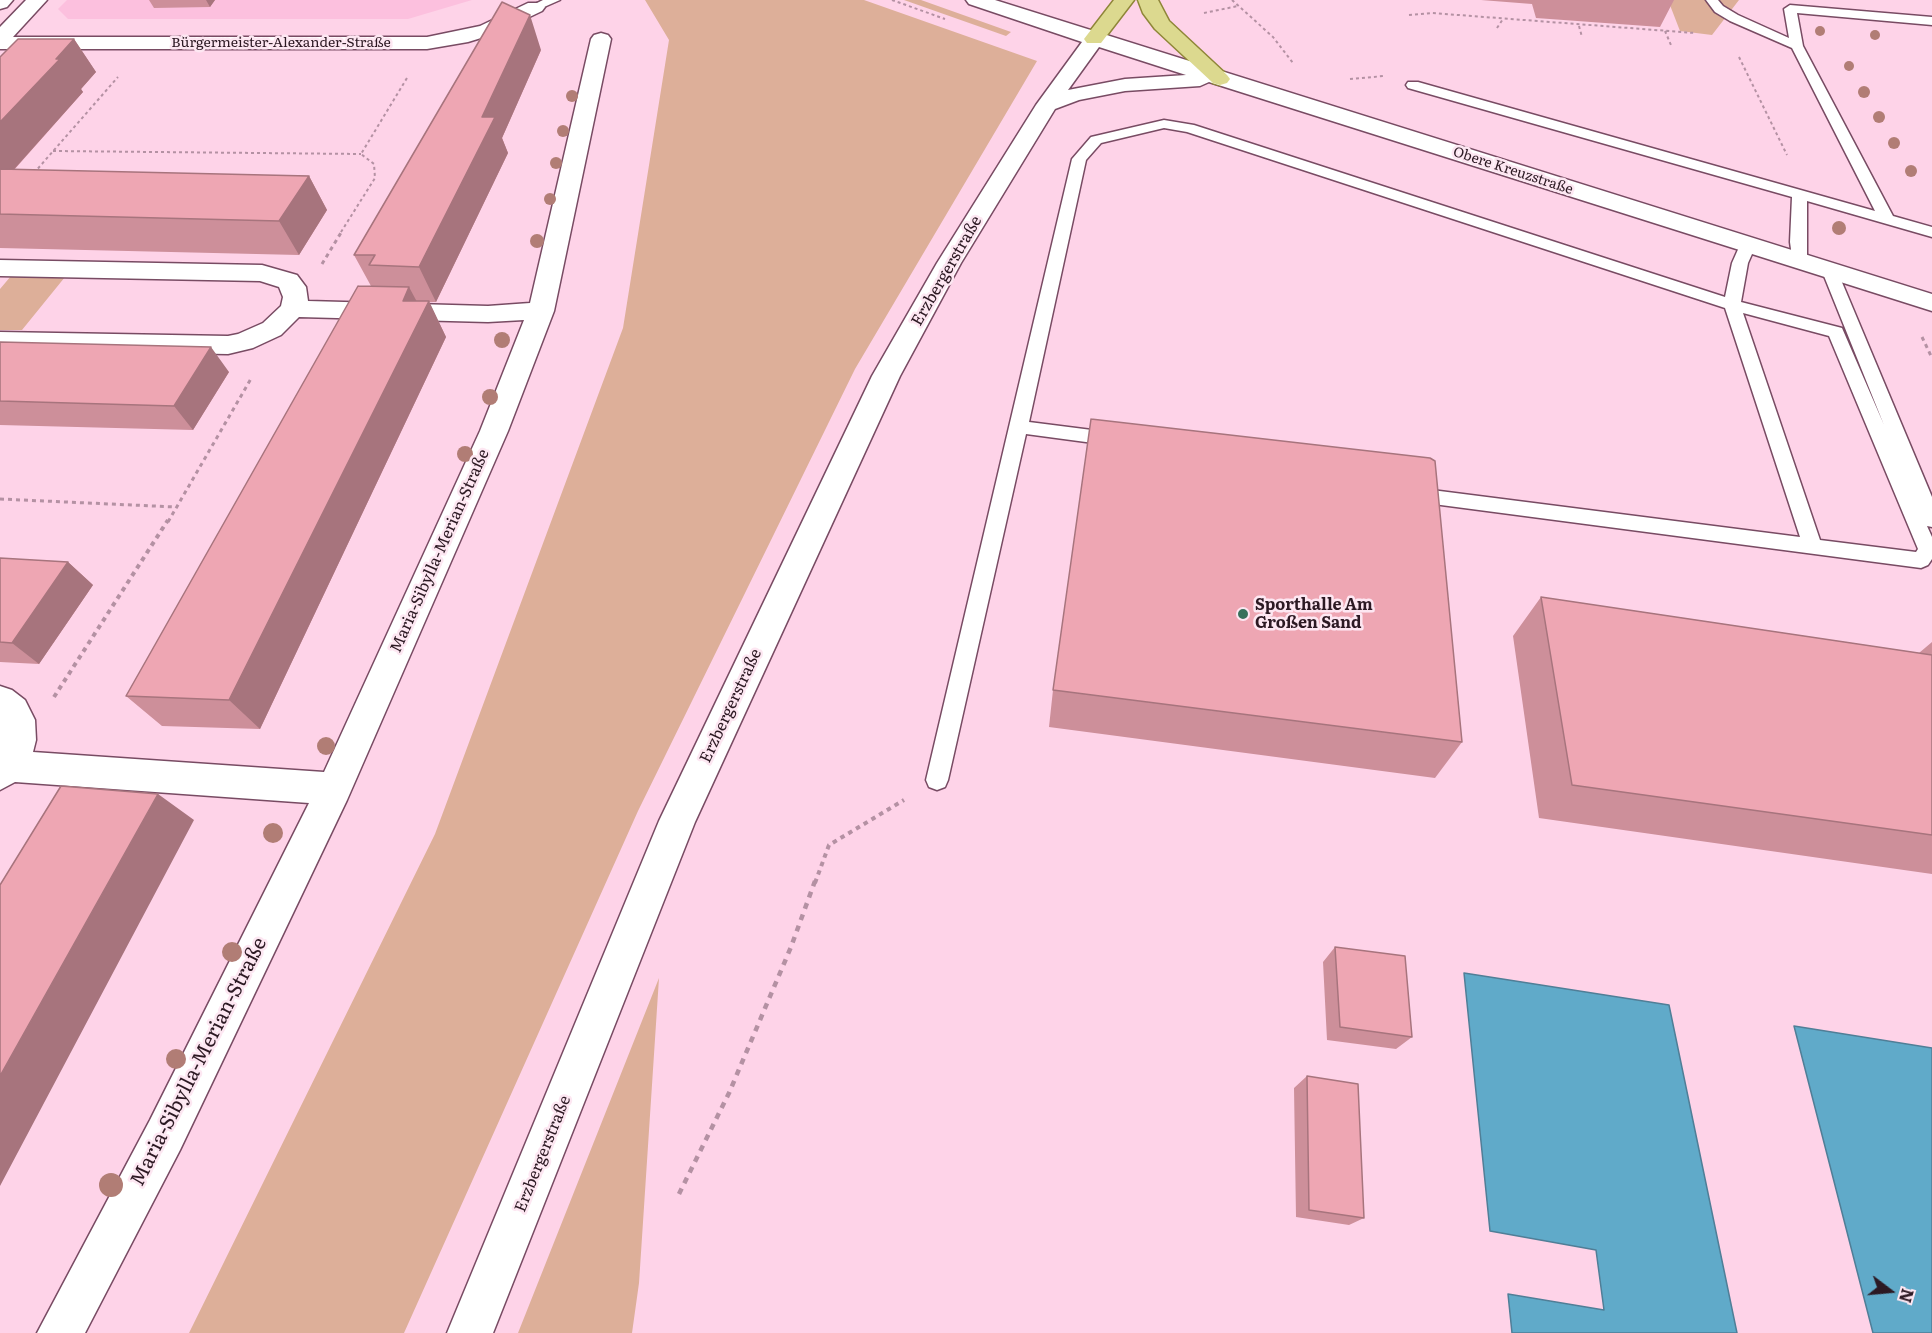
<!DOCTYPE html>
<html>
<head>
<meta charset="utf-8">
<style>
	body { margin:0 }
	#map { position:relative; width:1932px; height:1333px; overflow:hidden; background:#fed3e8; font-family:Literata,serif }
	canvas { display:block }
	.north { position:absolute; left:1860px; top:1261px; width:60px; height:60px; -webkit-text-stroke:4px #fde7f2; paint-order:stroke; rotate:106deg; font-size:16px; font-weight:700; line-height:24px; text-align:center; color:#2c1923 }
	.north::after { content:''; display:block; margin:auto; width:21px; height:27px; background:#2c1923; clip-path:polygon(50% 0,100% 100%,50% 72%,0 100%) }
</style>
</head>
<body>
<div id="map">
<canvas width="1932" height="1333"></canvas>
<div class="north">N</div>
</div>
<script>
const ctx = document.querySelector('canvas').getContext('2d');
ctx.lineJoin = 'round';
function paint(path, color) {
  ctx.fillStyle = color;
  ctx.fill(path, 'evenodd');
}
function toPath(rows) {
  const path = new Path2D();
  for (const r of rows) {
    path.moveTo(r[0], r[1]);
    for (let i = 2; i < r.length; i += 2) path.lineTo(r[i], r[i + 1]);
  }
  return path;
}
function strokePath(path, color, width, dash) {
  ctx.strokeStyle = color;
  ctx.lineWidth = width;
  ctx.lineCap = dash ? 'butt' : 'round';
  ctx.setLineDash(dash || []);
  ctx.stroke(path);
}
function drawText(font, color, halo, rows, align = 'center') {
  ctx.font = font + ' Literata,serif';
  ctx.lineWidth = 5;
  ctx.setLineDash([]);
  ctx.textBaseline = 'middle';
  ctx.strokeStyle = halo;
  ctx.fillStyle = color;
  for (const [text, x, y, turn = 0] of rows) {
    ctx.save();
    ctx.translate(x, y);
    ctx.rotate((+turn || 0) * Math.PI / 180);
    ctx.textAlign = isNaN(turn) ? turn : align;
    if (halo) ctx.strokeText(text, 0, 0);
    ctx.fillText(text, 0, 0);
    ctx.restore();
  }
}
const built = toPath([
	[67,0,472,0,408,19,68,19,58,9]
]);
const green = toPath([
	[645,0,864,0,1037,61,855,369,638,811,404,1333,189,1333,435,834,623,328,669,40],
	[904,0,921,0,1011,32,1006,36],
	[1668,0,1739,0,1712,35,1680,31],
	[11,276,65,277,22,330,0,330,0,289],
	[659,978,639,1283,632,1333,518,1333]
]);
const water = toPath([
	[1464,973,1669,1005,1737,1333,1512,1333,1508,1294,1604,1310,1596,1250,1490,1231,1464,973],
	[1794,1026,1932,1048,1932,1333,1873,1333,1794,1026]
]);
const pathFar3 = toPath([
	[892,0,945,19],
	[1232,0,1273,37,1293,63],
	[1204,13,1238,6],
	[1409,15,1432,13,1695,33],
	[1579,26,1582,37],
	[1497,28,1503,19],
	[1665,31,1671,45],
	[1739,57,1787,155],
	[1350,79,1384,76],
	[53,151,361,154],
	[34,173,118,77],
	[341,232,375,178,374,164,361,154,407,78]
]);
const pathFar2 = toPath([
	[322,264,342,231],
	[1922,337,1932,358],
	[0,499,176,507],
	[168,522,252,377]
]);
const pathFar1 = toPath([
	[54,697,168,520],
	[815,883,829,845,904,800]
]);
const path = toPath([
	[679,1194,729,1093,791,947,815,881]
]);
const lane = toPath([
	[543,0,560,0,535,11,529,7,543,0],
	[1706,0,1718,0,1723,6,1738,15,1789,38,1784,9,1790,5,1932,17,1932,25,1797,13,1803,46,1893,216,1932,227,1932,237,1807,201,1807,261,1805,264,1793,264,1790,242,1792,197,1408,88,1406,85,1408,82,1418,82,1875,211,1792,48,1730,21,1715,12,1706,0],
	[1164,120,1194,125,1725,297,1732,263,1740,245,1748,240,1753,242,1756,245,1748,263,1741,302,1842,328,1884,425,1822,271,1830,266,1836,268,1932,497,1932,527,1927,526,1932,537,1932,559,1928,565,1921,568,1418,502,1411,500,1390,473,1295,461,1273,467,1026,434,948,780,945,787,937,790,929,787,926,780,1072,159,1091,137,1164,120],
	[1164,128,1187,132,1725,308,1800,537,1424,489,1401,462,1395,460,1295,447,1273,453,1029,422,1086,160,1101,143,1164,128],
	[1743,313,1829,336,1918,549,1916,552,1820,540,1743,313]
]);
const street = toPath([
	[0,0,13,0,7,7,0,9,0,0],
	[26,0,47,0,13,37,427,37,480,26,528,3,542,3,545,7,542,11,494,34,468,42,427,49,0,49,0,27,26,0],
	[601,33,608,35,611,39,554,311,508,431,347,800,180,1150,85,1333,37,1333,150,1120,309,803,15,782,0,790,0,686,12,690,25,700,35,720,36,740,33,752,324,772,480,431,524,320,488,322,299,317,281,335,253,348,228,354,0,350,0,332,228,336,238,334,263,323,281,306,283,297,279,287,260,281,0,276,0,260,262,265,297,275,306,287,308,301,488,306,530,303,591,39,594,35,601,33]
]);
const secondary = toPath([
	[966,0,995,0,1932,294,1932,311,1209,82,1200,86,1125,91,1079,100,1055,109,961,263,900,376,695,822,493,1333,447,1333,659,821,872,376,937,263,1036,105,1082,42,969,4,966,0],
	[1099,47,1186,75,1125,79,1068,90,1099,47]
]);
const primary = toPath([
	[1114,0,1134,0,1101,43,1087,43,1084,39,1114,0],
	[1138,0,1158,0,1169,21,1227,75,1230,79,1227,83,1220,85,1213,83,1155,29,1143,13,1138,0]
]);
const trees = [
	[1820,31,5],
	[1875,35,5],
	[1849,66,5],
	[1864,92,6],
	[572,96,6],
	[1879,117,6],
	[563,131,6],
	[1894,143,6],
	[556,163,6],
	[1911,171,6],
	[550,199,6],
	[1839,228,7],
	[537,241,7],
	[502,340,8],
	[490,397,8],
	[465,454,8],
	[326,746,9],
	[273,833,10],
	[232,952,10],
	[176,1059,10],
	[111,1185,12]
];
const wall = toPath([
	[149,0,215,0,210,7,154,8],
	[1481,0,1674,0,1660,27,1536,18,1532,4],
	[74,39,96,72,81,89,83,92,14,170,309,176,327,210,299,255,0,248,0,57],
	[541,50,502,138,508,153,436,302,429,302,446,337,260,729,162,726,126,696,371,286,354,255],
	[0,342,229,372,193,430,0,425],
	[0,558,68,562,93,585,39,664,0,662],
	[1541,597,1919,653,1932,642,1932,874,1539,818,1513,636],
	[1053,690,1462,742,1435,778,1049,727],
	[1335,947,1412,1037,1396,1049,1327,1040,1323,962],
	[1307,1076,1364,1218,1349,1225,1296,1217,1294,1088]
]);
const shadedWall = toPath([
	[206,0,215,0,210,7],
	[530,15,541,50,502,138,508,153,436,302,419,267,482,117],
	[74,39,96,72,81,89,83,92,0,185,0,122,56,59],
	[309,176,327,210,299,255,279,221],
	[409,287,423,313,429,301,446,337,260,729,229,700],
	[211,347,229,372,193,430,174,406],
	[68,562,93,585,39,664,12,643],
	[158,794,194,820,0,1186,0,1076]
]);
const building = toPath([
	[502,2,530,15,482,117,495,117,419,267,369,265,375,255,354,255,502,2],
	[18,39,74,39,56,59,60,59,0,122,0,57,18,39],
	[0,169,309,176,279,221,0,214,0,169],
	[358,286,409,287,403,301,429,301,229,700,126,696,358,286],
	[0,342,211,347,174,406,0,401,0,342],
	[1091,419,1430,458,1435,461,1462,742,1053,690,1091,419],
	[0,558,68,562,12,643,0,642,0,558],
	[1541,597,1932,655,1932,835,1572,785,1541,597],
	[61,786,158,794,0,1076,0,885,61,786],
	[1335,947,1405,956,1412,1037,1340,1027,1335,947],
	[1307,1076,1358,1084,1364,1218,1309,1210,1307,1076]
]);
const markers = [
	[1243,614,6,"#36715b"]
];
const farStreetnames = [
	["Bürgermeister-Alexander-Straße",281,43],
	["Obere Kreuzstraße",1513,171,18]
];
const streetNames = [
	["Erzbergerstraße",947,271,-60],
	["Maria-Sibylla-Merian-Straße",440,551,-66],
	["Erzbergerstraße",731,706,-65],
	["Erzbergerstraße",543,1154,-68]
];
const poiNames = [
	["Sporthalle Am",1255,605],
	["Großen Sand",1255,623]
];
const nearStreetnames = [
	["Maria-Sibylla-Merian-Straße",199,1062,-63]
];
paint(built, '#fcc0de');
paint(green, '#ddaf99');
paint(water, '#60aac9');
strokePath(water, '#507e97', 1.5);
strokePath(lane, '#784b63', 3);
strokePath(street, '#784b63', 3);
strokePath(secondary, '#784b63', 3);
strokePath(primary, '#8f8638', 3);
strokePath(pathFar3, '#b491a3', 2, [3, 3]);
strokePath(pathFar2, '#b491a3', 3, [4, 4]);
strokePath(pathFar1, '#b491a3', 4, [4.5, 4.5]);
strokePath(path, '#b491a3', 4.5, [6, 6]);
paint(lane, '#fff');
paint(street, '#fff');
paint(secondary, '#fff');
paint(primary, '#dcd98f');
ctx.fillStyle = '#b17d75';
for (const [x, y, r] of trees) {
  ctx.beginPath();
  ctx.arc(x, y, r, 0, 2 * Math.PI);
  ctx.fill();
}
paint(wall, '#cd8f9a');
paint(shadedWall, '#a7747d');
paint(building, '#eea6b3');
strokePath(building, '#a7747d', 1.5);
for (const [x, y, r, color] of markers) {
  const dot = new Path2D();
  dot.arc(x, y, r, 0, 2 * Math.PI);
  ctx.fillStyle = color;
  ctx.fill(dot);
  strokePath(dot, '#fde7f2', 2);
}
drawText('14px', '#2c1923', '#fde7f2', farStreetnames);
drawText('16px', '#2c1923', '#fde7f2', streetNames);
drawText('bold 16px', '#2c1923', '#fde7f2', poiNames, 'left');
drawText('20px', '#2c1923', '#fde7f2', nearStreetnames);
</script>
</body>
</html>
